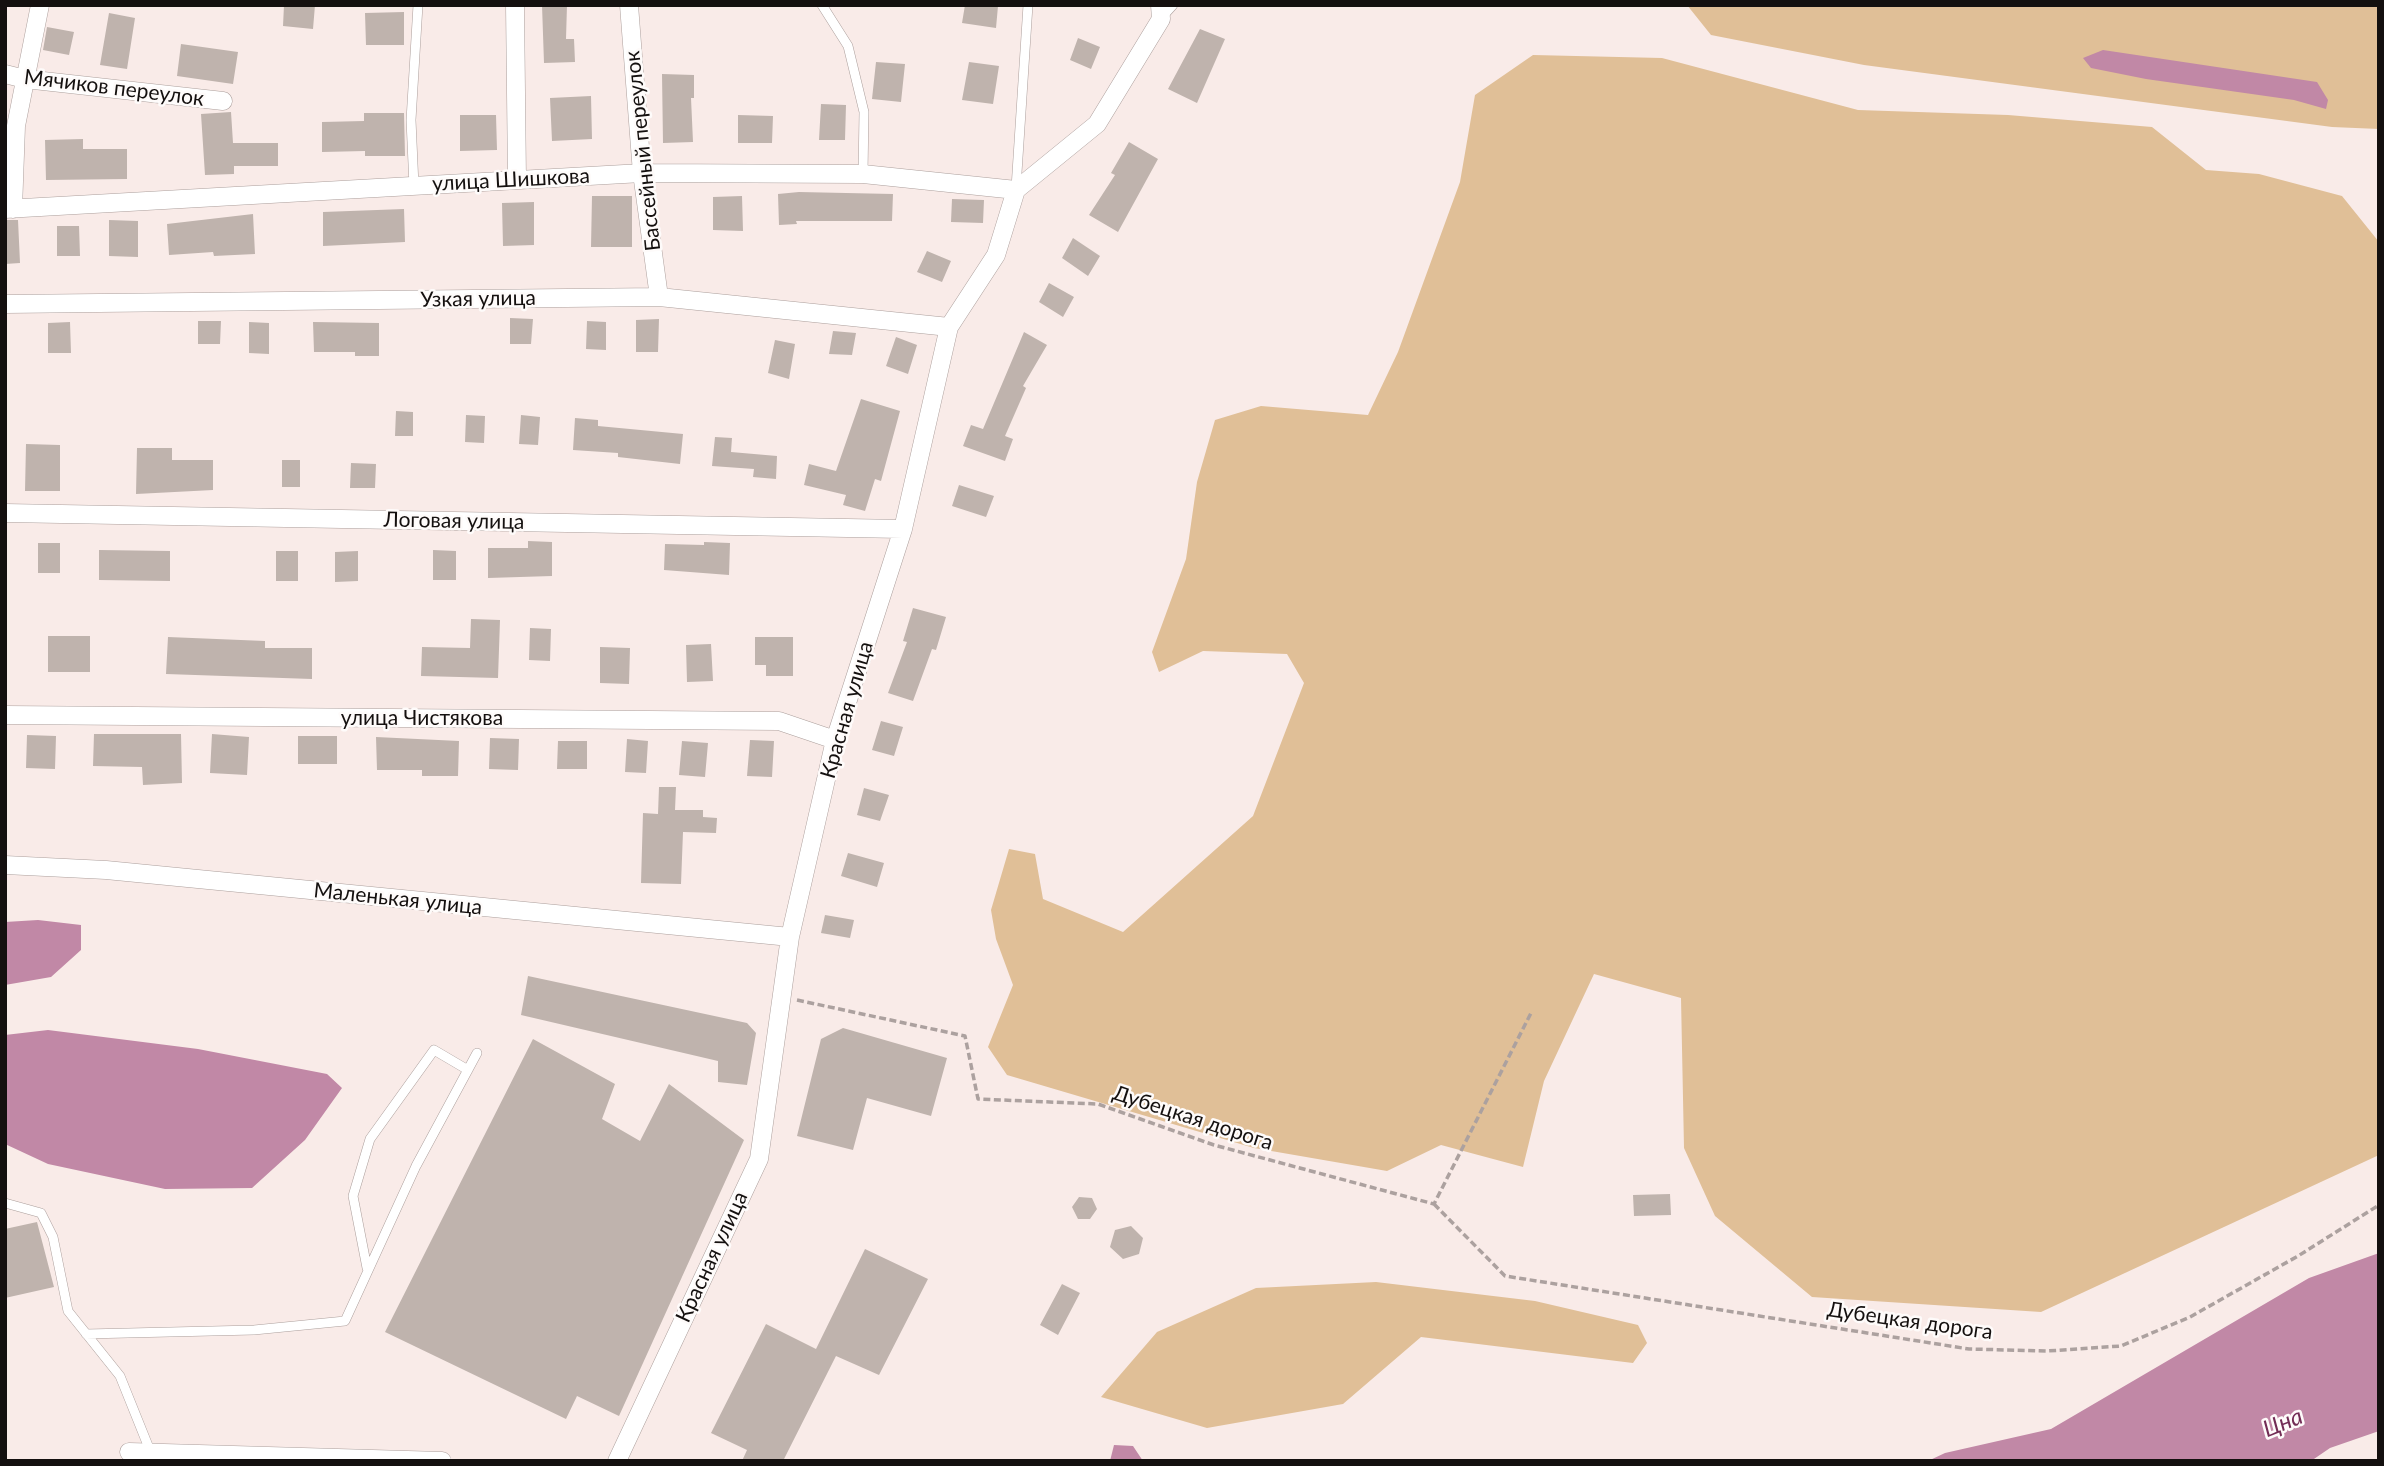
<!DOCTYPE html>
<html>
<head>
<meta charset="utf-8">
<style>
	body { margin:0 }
	#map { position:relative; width:2384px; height:1466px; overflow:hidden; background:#f9ebe8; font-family:Lato,sans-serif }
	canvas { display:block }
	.frame { position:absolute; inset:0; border:7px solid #14100f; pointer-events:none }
</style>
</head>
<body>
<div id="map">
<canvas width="2384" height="1466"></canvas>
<div class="frame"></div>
</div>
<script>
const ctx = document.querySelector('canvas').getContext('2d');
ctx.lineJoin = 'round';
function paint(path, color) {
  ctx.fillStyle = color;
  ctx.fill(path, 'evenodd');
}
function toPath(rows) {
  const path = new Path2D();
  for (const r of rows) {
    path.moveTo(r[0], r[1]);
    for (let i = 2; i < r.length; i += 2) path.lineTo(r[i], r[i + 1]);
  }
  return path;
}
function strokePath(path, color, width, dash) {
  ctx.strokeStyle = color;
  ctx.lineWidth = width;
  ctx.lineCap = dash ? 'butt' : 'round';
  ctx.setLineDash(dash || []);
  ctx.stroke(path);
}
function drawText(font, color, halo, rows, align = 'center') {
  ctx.font = font + ' Lato,sans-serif';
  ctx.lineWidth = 5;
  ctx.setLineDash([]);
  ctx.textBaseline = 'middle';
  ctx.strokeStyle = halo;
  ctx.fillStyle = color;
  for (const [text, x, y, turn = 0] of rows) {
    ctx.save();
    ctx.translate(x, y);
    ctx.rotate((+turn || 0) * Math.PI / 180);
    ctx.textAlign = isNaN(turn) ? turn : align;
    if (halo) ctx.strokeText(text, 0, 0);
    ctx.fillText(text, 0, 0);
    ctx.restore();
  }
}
const green = toPath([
	[1687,5,2379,5,2379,129,2332,127,1864,65,1711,35],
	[1533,55,1662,58,1858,110,2008,115,2152,127,2206,170,2259,174,2342,196,2379,242,2379,1155,2041,1312,1812,1297,1715,1216,1684,1148,1681,998,1594,974,1544,1081,1523,1167,1441,1145,1387,1171,1254,1148,1007,1075,988,1047,1013,985,996,939,991,910,1009,849,1035,854,1043,899,1123,932,1253,816,1304,683,1287,654,1203,651,1159,672,1152,652,1186,559,1197,482,1215,420,1261,406,1368,415,1398,352,1460,182,1475,95],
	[1376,1282,1535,1301,1638,1325,1647,1343,1633,1363,1421,1337,1343,1404,1207,1428,1101,1397,1157,1332,1256,1288]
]);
const water = toPath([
	[2103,50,2317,82,2328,100,2326,109,2294,100,2146,79,2091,68,2083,58],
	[38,920,81,925,81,950,51,977,5,985,5,922],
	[48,1030,198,1049,327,1074,342,1088,305,1140,252,1188,165,1189,48,1164,5,1144,5,1035],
	[2379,1253,2379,1431,2330,1448,2311,1461,1928,1461,1945,1453,2051,1429,2309,1278],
	[1114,1445,1133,1446,1143,1461,1110,1461]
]);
const building = toPath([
	[284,5,315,5,313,29,283,26],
	[542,5,567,5,566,39,574,39,575,62,544,63],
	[965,5,998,6,996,28,962,23],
	[404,12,404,45,366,45,365,13],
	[109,13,135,18,127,69,100,65],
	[47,27,74,32,69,55,43,50],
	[1200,29,1225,39,1197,103,1168,89],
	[1078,38,1100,47,1091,69,1070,60],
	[181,44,238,52,233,84,177,76],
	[876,62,905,64,901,102,872,99],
	[969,62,999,66,993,104,962,100],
	[662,74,694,75,694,98,691,98,693,142,663,143],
	[591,96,592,139,552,141,550,98],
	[821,104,846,105,845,140,819,140],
	[231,112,233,143,278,143,278,166,234,166,234,174,205,175,201,114],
	[364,113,404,113,405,156,365,156,365,151,322,152,322,122,364,121],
	[460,115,496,115,497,150,460,151],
	[738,115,773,116,772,143,738,143],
	[83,139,83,149,127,149,127,179,46,180,45,140],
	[1129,142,1158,159,1118,232,1089,215,1115,175,1111,173],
	[799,192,893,194,892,221,796,221,797,224,779,225,778,194],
	[592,196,632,196,632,247,591,247],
	[742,196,743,231,713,230,713,197],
	[952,199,984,200,983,223,951,222],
	[534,202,534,245,503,246,502,203],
	[404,209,405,242,323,246,323,212],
	[253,214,255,254,214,256,213,252,169,255,167,224],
	[5,220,18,220,20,263,5,264],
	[109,220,138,221,138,257,109,256],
	[57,226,79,226,80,256,57,256],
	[1073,238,1100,256,1088,276,1062,258],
	[927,251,951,261,942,282,917,272],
	[1049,283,1074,297,1063,317,1039,302],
	[510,318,533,319,531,344,510,344],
	[659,319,658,352,636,352,636,320],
	[198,321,221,321,220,344,198,344],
	[587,321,606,322,606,350,586,349],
	[70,322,71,353,48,353,48,323],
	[249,322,269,323,269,354,249,353],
	[313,322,379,323,379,356,355,356,355,352,314,352],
	[833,331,856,333,852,355,829,354],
	[1024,332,1047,345,1023,386,1026,388,1005,436,1013,439,1005,461,963,446,971,425,983,429],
	[896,337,917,345,908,374,886,366],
	[775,340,795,344,789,379,768,373],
	[861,399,900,411,881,481,875,479,865,511,843,505,846,495,804,485,809,464,836,471],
	[396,411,413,412,413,436,395,436],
	[466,415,485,416,484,443,465,442],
	[521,415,540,417,538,445,519,444],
	[575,418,598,420,598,426,683,434,680,464,618,457,618,453,573,450],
	[715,437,732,438,731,452,777,456,776,479,753,477,754,469,712,466],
	[26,444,60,445,60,491,25,491],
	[137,448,172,448,172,460,213,460,213,490,136,494],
	[282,460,300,460,300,487,282,487],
	[351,463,376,464,375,488,350,488],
	[959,485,994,496,986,517,952,506],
	[528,541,552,542,552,576,488,578,488,548,528,548],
	[704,542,730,543,729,575,664,570,665,544,704,545],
	[38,543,60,543,60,573,38,573],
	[99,550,170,551,170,581,99,580],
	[433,550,456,551,456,580,433,580],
	[276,551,298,551,298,581,276,581],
	[358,551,358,581,335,582,335,552],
	[913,608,946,617,936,650,932,649,913,701,888,693,907,642,903,641],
	[471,619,500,620,498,678,421,676,422,647,470,648],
	[530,628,551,629,550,661,529,660],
	[48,636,90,636,90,672,48,672],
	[168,637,265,641,265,648,312,648,312,679,166,674],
	[755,637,793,637,793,676,766,676,766,665,755,665],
	[711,644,713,681,687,682,686,645],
	[600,647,630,648,629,684,600,683],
	[881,721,903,727,894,756,872,750],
	[94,734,181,734,182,783,143,785,142,767,93,766],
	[212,734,249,737,247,775,210,773],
	[27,735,56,736,55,769,26,768],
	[298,736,337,736,337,764,298,764],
	[376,737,459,741,458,776,422,776,422,770,377,770],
	[490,738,519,739,518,770,489,769],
	[627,739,648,741,646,773,625,772],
	[750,740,774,741,772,777,747,776],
	[558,741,587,741,587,769,557,769],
	[682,741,708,743,705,777,679,775],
	[659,787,676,787,675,810,703,810,703,817,717,818,716,833,683,832,681,884,641,883,643,813,658,814],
	[864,788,889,795,880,821,857,815],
	[848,853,884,863,877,887,841,876],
	[825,915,854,920,850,938,821,933],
	[528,976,747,1023,756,1033,747,1085,718,1082,718,1061,521,1015],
	[843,1028,947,1058,931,1116,867,1098,853,1150,797,1136,821,1039],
	[533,1039,615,1084,602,1119,640,1141,669,1084,744,1140,619,1416,577,1396,566,1419,385,1332],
	[1670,1194,1671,1215,1634,1216,1633,1195],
	[1079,1197,1092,1198,1097,1209,1090,1219,1078,1219,1072,1207],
	[37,1222,54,1287,5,1298,5,1229],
	[1131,1226,1143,1238,1139,1254,1123,1259,1110,1247,1115,1230],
	[865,1249,928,1279,879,1375,836,1356,783,1461,742,1461,747,1450,711,1433,766,1324,816,1349],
	[1062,1284,1080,1293,1058,1335,1040,1325]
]);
const path = toPath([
	[797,1000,965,1036,978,1099,1098,1104,1214,1145,1434,1204,1531,1013],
	[1434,1204,1505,1276,1969,1349,2047,1351,2121,1346,2190,1317,2298,1256,2379,1205]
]);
const service = toPath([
	[822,5,848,46,864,112,863,174],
	[1162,17,1173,5],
	[414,186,411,120,418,5],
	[1016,188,1028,5],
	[5,1203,41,1213,53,1237,68,1311,120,1376,151,1453],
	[367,1268,353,1196,370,1139,434,1050,468,1070],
	[86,1334,254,1330,345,1321,416,1166,477,1053]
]);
const minor = toPath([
	[515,5,517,180],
	[629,5,642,173,659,297],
	[5,74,25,79,223,101],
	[5,209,642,173,863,174,1016,190],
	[13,209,16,126,40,5],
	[5,304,659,297,949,327],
	[5,513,903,529],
	[5,715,779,721,835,740],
	[5,865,106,870,790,937],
	[129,1452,442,1461],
	[617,1461,759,1159,790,937,835,740,903,529,949,327,996,255,1016,190,1097,124,1161,19,1160,5]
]);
const streetNames = [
	["Мячиков переулок",114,88,7],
	["Бассейный переулок",643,151,-96],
	["улица Шишкова",511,180,-3],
	["Узкая улица",478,299,-1],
	["Логовая улица",454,521,1],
	["Красная улица",847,710,-74],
	["улица Чистякова",422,718],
	["Маленькая улица",398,899,6],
	["Дубецкая дорога",1193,1118,18],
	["Красная улица",712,1257,-65],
	["Дубецкая дорога",1910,1321,8]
];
const waterNames = [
	["Цна",2283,1423,-22]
];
paint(green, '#e0bf97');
paint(water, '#c188a6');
paint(building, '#bfb3ad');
strokePath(service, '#ac9f9c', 10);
strokePath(minor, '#ac9f9c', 19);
strokePath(path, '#aca19f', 3.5, [7, 3.5]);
strokePath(service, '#fff', 9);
strokePath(minor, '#fff', 18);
drawText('21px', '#14100f', '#fefbfa', streetNames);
drawText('italic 23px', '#722c55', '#fefbfa', waterNames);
</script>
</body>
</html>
